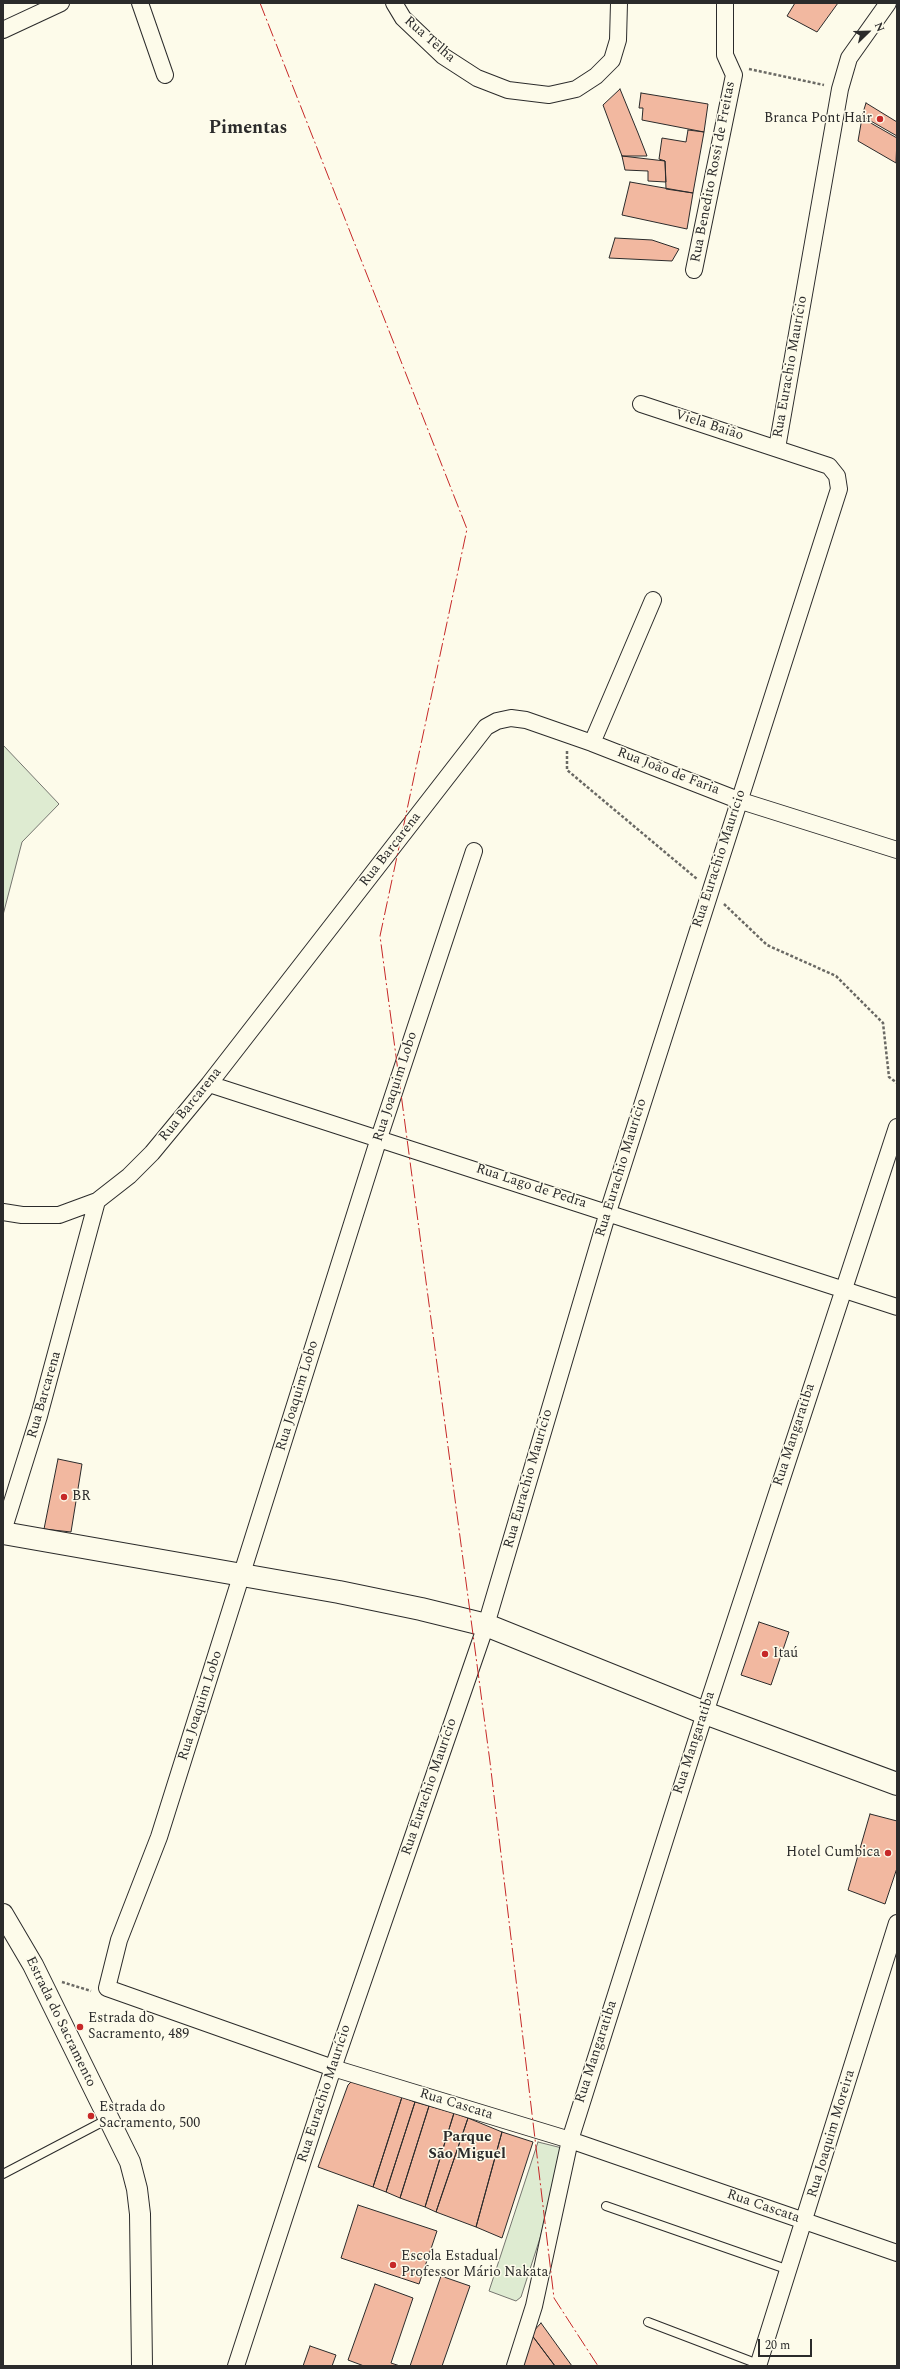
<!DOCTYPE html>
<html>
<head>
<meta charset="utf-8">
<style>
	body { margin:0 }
	#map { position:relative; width:900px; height:2369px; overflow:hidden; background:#fdfbea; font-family:Spectral,serif }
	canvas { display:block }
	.frame { position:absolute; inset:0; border:4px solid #2b2b2b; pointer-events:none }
	.north { position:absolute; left:848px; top:12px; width:40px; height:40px; -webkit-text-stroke:3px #fdfbea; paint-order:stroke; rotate:67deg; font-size:11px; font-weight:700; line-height:16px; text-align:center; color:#2b2b2b }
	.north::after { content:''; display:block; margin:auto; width:14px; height:18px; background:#2b2b2b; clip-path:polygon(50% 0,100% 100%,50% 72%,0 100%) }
	.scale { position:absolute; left:758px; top:2339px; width:54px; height:18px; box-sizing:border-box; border:2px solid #2b2b2b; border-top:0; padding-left:5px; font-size:12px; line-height:14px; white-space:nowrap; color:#2b2b2b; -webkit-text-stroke:3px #fdfbea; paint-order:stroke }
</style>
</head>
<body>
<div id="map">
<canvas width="900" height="2369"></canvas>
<div class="frame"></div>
<div class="north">N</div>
<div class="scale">20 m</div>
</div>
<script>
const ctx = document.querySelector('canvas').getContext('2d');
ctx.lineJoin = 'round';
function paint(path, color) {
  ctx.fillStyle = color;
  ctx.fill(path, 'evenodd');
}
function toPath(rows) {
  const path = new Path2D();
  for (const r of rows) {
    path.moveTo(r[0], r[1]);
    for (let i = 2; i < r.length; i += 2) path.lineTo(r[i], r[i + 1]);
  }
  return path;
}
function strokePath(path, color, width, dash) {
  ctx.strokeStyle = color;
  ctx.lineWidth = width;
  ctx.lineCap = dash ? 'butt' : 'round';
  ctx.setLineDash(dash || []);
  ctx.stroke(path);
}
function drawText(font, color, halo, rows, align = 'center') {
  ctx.font = font + ' Spectral,serif';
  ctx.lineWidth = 3;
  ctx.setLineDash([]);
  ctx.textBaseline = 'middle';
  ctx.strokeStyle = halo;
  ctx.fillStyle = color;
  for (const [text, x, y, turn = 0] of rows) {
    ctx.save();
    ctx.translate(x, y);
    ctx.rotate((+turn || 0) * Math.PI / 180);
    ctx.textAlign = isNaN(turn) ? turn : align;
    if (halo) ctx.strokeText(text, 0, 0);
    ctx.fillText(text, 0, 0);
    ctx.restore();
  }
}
const green = toPath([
	[3,745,59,804,22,842,3,915,3,745],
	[538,2142,562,2148,541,2235,521,2297,516,2301,489,2291,538,2142]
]);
const building = toPath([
	[795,3,838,3,817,32,787,16,795,3],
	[620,89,638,133,647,156,622,156,603,105,620,89],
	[641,93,708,104,704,132,642,120,643,108,639,108,641,93],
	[866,103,897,122,897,136,862,116,866,103],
	[862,118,897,138,896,163,858,141,862,118],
	[688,130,704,132,693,193,666,189,665,161,659,159,662,138,686,142,688,130],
	[622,156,665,161,666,182,648,181,648,171,625,170,622,156],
	[630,182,693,193,687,229,622,215,630,182],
	[615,238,652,240,679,249,672,261,609,258,615,238],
	[58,1459,82,1464,71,1532,44,1529,58,1459],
	[759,1622,789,1632,771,1685,741,1675,759,1622],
	[870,1814,897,1821,897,1868,885,1904,848,1890,870,1814],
	[354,2079,402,2097,373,2187,318,2167,348,2085,354,2079],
	[402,2097,415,2102,386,2192,373,2187,402,2097],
	[415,2102,429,2106,400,2198,386,2192,415,2102],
	[429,2106,454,2113,425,2207,400,2198,429,2106],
	[454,2113,468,2118,436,2212,425,2207,454,2113],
	[468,2118,502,2132,476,2227,436,2212,468,2118],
	[502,2132,533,2142,502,2238,476,2227,502,2132],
	[358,2205,437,2231,419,2284,341,2258,358,2205],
	[441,2276,470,2286,442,2366,410,2366,441,2276],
	[375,2284,413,2298,391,2363,400,2366,364,2366,348,2360,375,2284],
	[541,2323,572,2366,555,2366,531,2334,541,2323],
	[531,2334,555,2366,521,2366,531,2334],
	[310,2346,336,2355,332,2366,303,2366,310,2346]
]);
const path = toPath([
	[749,69,824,85],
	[567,751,567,770,697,879],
	[724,904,767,945,836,976,883,1023,889,1077,897,1083],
	[62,1982,91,1991]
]);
const service = toPath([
	[3,2174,108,2119],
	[606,2206,789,2270],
	[648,2322,758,2364]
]);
const minor = toPath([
	[140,3,165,75],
	[394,3,403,18,443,56,477,78,508,90,549,95,576,89,596,76,612,60,618,40,619,3],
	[3,30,61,3],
	[694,270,734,75,725,55,725,3],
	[777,448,840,89,849,58,888,3],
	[592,743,653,600],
	[474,851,379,1138,159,1837,119,1940,107,1988,333,2068,570,2140,897,2253],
	[209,1084,897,1307],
	[3,1212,22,1215,59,1215,97,1201,129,1176,152,1153,209,1084,486,727,497,721,511,718,526,720,592,743,738,800,897,850],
	[3,1531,39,1416,97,1201],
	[236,2366,333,2068,486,1625,608,1212,839,489,837,476,829,466,641,404],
	[515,2366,534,2306,570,2140,705,1713,897,1127],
	[758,2366,897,1923]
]);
const tertiary = toPath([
	[3,1914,33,1965,130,2162,137,2189,140,2214,142,2366]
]);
const secondary = toPath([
	[3,1533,339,1592,421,1609,486,1625,705,1713,897,1784]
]);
const power = toPath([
	[260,3,467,529,380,936,490,1762,554,2298,598,2366]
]);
const markers = [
	[880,119,4,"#c62828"],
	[64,1497,4,"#c62828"],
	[765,1654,4,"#c62828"],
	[888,1853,4,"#c62828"],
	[80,2027,4,"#c62828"],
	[91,2116,4,"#c62828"],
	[393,2265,4,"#c62828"]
];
const streetNames = [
	["Rua Telha",429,40,41],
	["Rua Benedito Rossi de Freitas",714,172,-79],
	["Rua Eurachio Maurício",791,367,-80],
	["Viela Baião",709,426,18],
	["Rua João de Faria",668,772,21],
	["Rua Barcarena",391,850,-52],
	["Rua Eurachio Maurício",720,859,-72],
	["Rua Joaquim Lobo",396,1087,-72],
	["Rua Barcarena",191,1105,-51],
	["Rua Eurachio Maurício",622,1168,-73],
	["Rua Lago de Pedra",531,1187,18],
	["Rua Barcarena",45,1395,-74],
	["Rua Joaquim Lobo",298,1396,-73],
	["Rua Mangaratiba",795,1435,-72],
	["Rua Eurachio Maurício",529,1479,-74],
	["Rua Joaquim Lobo",201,1706,-72],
	["Rua Mangaratiba",695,1743,-72],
	["Rua Eurachio Maurício",430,1787,-71],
	["Estrada do Sacramento",60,2022,64],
	["Rua Mangaratiba",597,2052,-72],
	["Rua Eurachio Maurício",325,2094,-72],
	["Rua Cascata",456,2105,17],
	["Rua Joaquim Moreira",832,2134,-73],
	["Rua Cascata",763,2207,19]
];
const poiNames = [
	["Branca Pont Hair",872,119,"right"],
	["BR",72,1497],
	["Itaú",773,1654],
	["Hotel Cumbica",880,1853,"right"],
	["Estrada do",88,2019],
	["Sacramento, 489",88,2035],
	["Estrada do",99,2108],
	["Sacramento, 500",99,2124],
	["Escola Estadual",401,2257],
	["Professor Mário Nakata",401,2273]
];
const neighbourhoodNames = [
	["Parque",467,2138],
	["São Miguel",467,2155]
];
const districtNames = [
	["Pimentas",248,129]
];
paint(green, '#deebd1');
strokePath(green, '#74746e', 1);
paint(building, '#f2b8a0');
strokePath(building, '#2b2b2b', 1);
strokePath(service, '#2b2b2b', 10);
strokePath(minor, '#2b2b2b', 18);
strokePath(tertiary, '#2b2b2b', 22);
strokePath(secondary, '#2b2b2b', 24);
strokePath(path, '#6a6964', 2.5, [3, 2]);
strokePath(service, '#fdfbea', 8);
strokePath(minor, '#fdfbea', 16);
strokePath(tertiary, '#fdfbea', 20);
strokePath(secondary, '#fdfbea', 22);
strokePath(power, '#c62828', 1, [14, 3, 2, 3]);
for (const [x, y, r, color] of markers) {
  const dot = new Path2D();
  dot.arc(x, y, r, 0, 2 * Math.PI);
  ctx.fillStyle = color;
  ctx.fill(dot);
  strokePath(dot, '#fdfbea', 1.5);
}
drawText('14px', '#2b2b2b', '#fdfbea', streetNames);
drawText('14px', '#2b2b2b', '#fdfbea', poiNames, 'left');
drawText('bold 15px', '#2b2b2b', '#fdfbea', neighbourhoodNames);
drawText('bold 18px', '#2b2b2b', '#fdfbea', districtNames);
</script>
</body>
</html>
